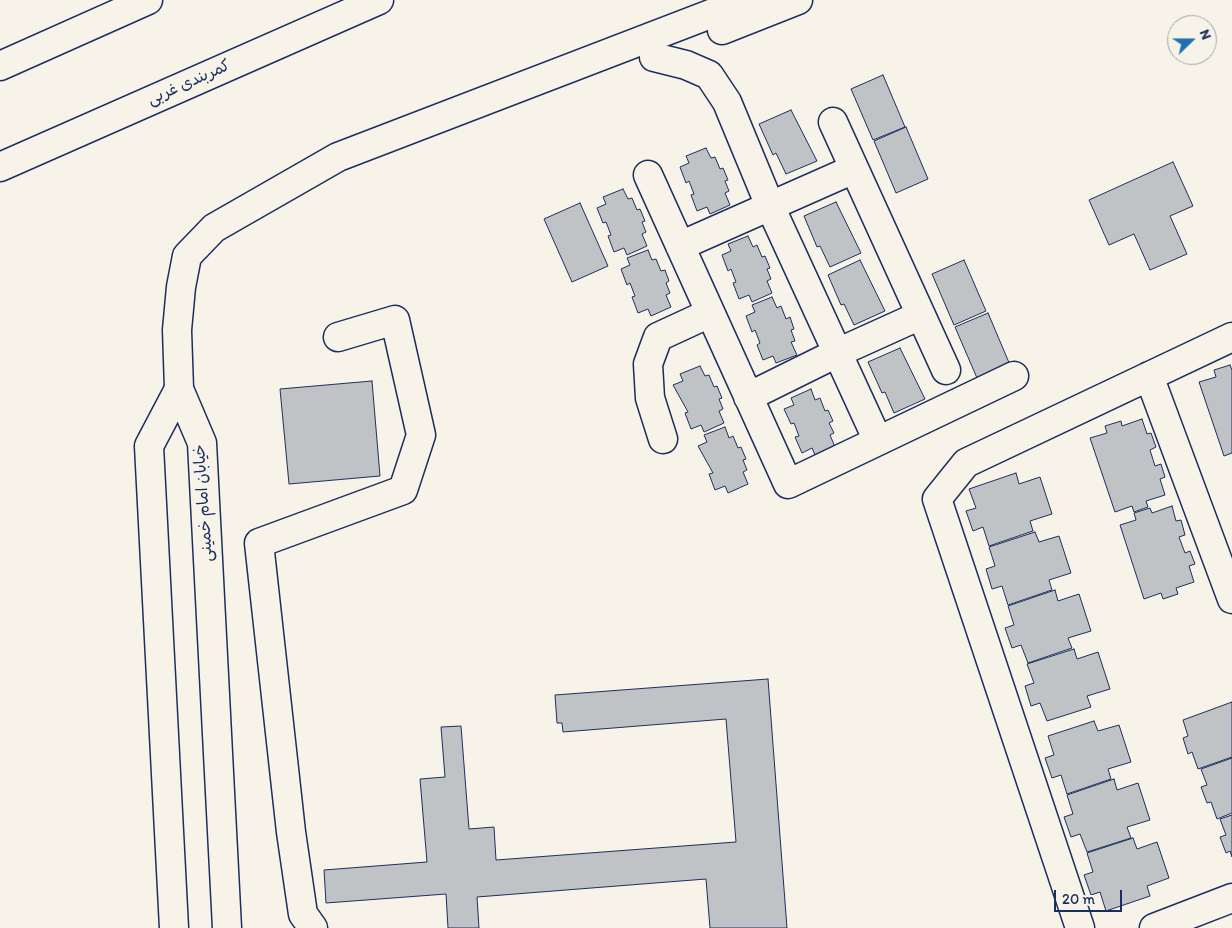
<!DOCTYPE html>
<html>
<head>
<meta charset="utf-8">
<style>
	body { margin:0 }
	#map { position:relative; width:1232px; height:928px; overflow:hidden; background:#f7f3e8; font-family:Itim,sans-serif }
	canvas { display:block }
	.north { position:absolute; left:1167px; top:15px; width:50px; height:50px; box-sizing:border-box; background:#f7f3e8; border:1px solid #9fa5b1; border-radius:50%; rotate:68deg; font-size:14px; font-weight:700; line-height:20px; text-align:center; color:#1b2f5e }
	.north::after { content:''; display:block; margin:auto; width:18px; height:22px; background:#1f6fb2; clip-path:polygon(50% 0,100% 100%,50% 72%,0 100%) }
	.scale { position:absolute; left:1054px; top:890px; width:68px; height:22px; box-sizing:border-box; border:2px solid #1b2f5e; border-top:0; padding-left:6px; font-size:15px; line-height:18px; white-space:nowrap; color:#1b2f5e; -webkit-text-stroke:4px #f7f3e8; paint-order:stroke }
</style>
</head>
<body>
<div id="map">
<canvas width="1232" height="928"></canvas>
<div class="north">N</div>
<div class="scale">20 m</div>
</div>
<script>
const ctx = document.querySelector('canvas').getContext('2d');
ctx.lineJoin = 'round';
function paint(path, color) {
  ctx.fillStyle = color;
  ctx.fill(path, 'evenodd');
}
function toPath(rows) {
  const path = new Path2D();
  for (const r of rows) {
    path.moveTo(r[0], r[1]);
    for (let i = 2; i < r.length; i += 2) path.lineTo(r[i], r[i + 1]);
  }
  return path;
}
function strokePath(path, color, width, dash) {
  ctx.strokeStyle = color;
  ctx.lineWidth = width;
  ctx.lineCap = dash ? 'butt' : 'round';
  ctx.setLineDash(dash || []);
  ctx.stroke(path);
}
function drawText(font, color, halo, rows, align = 'center') {
  ctx.font = font + ' Itim,"Playpen Sans Arabic",sans-serif';
  ctx.lineWidth = 4.5;
  ctx.setLineDash([]);
  ctx.textBaseline = 'middle';
  ctx.strokeStyle = halo;
  ctx.fillStyle = color;
  for (const [text, x, y, turn = 0] of rows) {
    ctx.save();
    ctx.translate(x, y);
    ctx.rotate((+turn || 0) * Math.PI / 180);
    ctx.textAlign = isNaN(turn) ? turn : align;
    if (halo) ctx.strokeText(text, 0, 0);
    ctx.fillText(text, 0, 0);
    ctx.restore();
  }
}
const building = toPath([
	[883,75,905,127,873,140,851,89,883,75],
	[791,110,817,161,786,174,776,153,773,155,759,124,791,110],
	[906,127,928,179,896,193,874,141,906,127],
	[706,148,711,158,715,157,720,169,723,168,728,180,725,181,729,191,725,193,730,205,710,214,707,207,697,211,691,195,694,194,689,181,686,183,680,167,689,163,686,156,706,148],
	[1173,162,1193,206,1170,216,1187,254,1150,270,1134,234,1109,245,1089,200,1173,162],
	[623,189,628,199,632,198,637,210,640,209,645,221,642,222,646,232,642,234,647,246,627,255,624,248,614,252,608,236,611,235,606,222,603,223,597,208,606,204,603,197,623,189],
	[836,202,861,253,830,267,820,246,817,247,804,216,836,202],
	[580,203,608,266,572,282,544,219,580,203],
	[748,236,753,247,757,245,762,257,765,256,770,268,767,269,771,279,767,281,772,293,752,302,749,295,739,299,733,283,736,282,731,269,728,271,722,255,731,251,728,244,748,236],
	[648,250,652,260,656,259,661,271,665,270,669,281,666,283,670,293,666,295,671,307,651,316,648,309,638,313,632,297,635,296,630,283,627,285,621,269,630,265,627,258,648,250],
	[860,260,885,311,854,325,844,304,841,305,828,275,860,260],
	[964,260,986,311,954,325,932,274,964,260],
	[772,297,777,308,781,306,786,319,790,317,794,329,791,330,795,341,791,342,797,355,776,363,773,356,763,360,757,345,760,343,755,330,752,332,746,316,755,312,752,305,772,297],
	[988,313,1010,365,977,378,955,327,988,313],
	[900,348,925,399,894,413,885,392,882,393,868,362,900,348],
	[1230,365,1232,370,1232,453,1224,456,1199,382,1216,377,1214,370,1230,365],
	[700,366,705,376,709,375,714,387,717,386,722,398,719,399,723,409,719,411,724,423,704,432,701,425,691,429,685,413,688,412,673,385,683,381,680,374,700,366],
	[372,381,380,476,289,484,280,389,372,381],
	[811,389,815,400,820,398,825,411,828,410,833,421,829,423,834,433,830,435,835,447,815,455,812,448,802,453,795,437,799,436,794,423,791,424,784,409,794,405,791,398,811,389],
	[1142,419,1147,434,1151,433,1156,447,1150,450,1155,466,1161,464,1165,477,1160,479,1165,495,1146,501,1148,507,1134,512,1132,506,1115,512,1090,438,1107,433,1105,426,1121,421,1122,426,1142,419],
	[725,427,729,438,733,436,738,448,741,447,746,459,743,460,747,470,743,472,748,484,728,493,725,486,715,490,709,474,713,473,698,446,707,442,704,435,725,427],
	[1016,473,1019,484,1040,477,1052,514,1030,521,1033,531,989,546,983,527,973,531,966,511,976,508,969,489,1016,473],
	[1172,506,1176,521,1181,520,1185,535,1179,537,1185,553,1190,551,1195,564,1189,566,1194,582,1176,588,1178,594,1163,599,1161,593,1144,599,1120,525,1136,520,1134,513,1150,508,1152,513,1172,506],
	[1035,532,1039,542,1059,536,1071,573,1049,580,1052,590,1008,605,1002,586,992,589,986,569,995,566,989,547,1035,532],
	[1055,590,1058,601,1079,594,1091,631,1068,638,1072,648,1028,663,1021,645,1012,648,1005,628,1014,625,1008,606,1055,590],
	[1074,649,1077,659,1098,652,1110,689,1087,696,1091,707,1047,721,1040,703,1031,706,1025,686,1034,683,1027,664,1074,649],
	[768,679,787,928,710,928,706,879,477,897,479,928,448,928,446,894,326,903,324,870,427,862,420,779,445,777,441,727,461,726,469,829,494,827,496,860,736,842,726,719,563,732,562,723,557,723,555,695,768,679],
	[1232,702,1232,757,1198,769,1192,752,1188,754,1183,738,1188,736,1183,720,1232,702],
	[1094,721,1098,731,1119,725,1131,762,1108,769,1111,779,1067,794,1061,775,1052,778,1045,758,1054,755,1048,736,1094,721],
	[1232,758,1232,813,1217,819,1211,802,1207,803,1201,787,1207,785,1201,769,1232,758],
	[1114,779,1117,790,1138,783,1150,820,1127,827,1131,838,1087,852,1080,834,1071,837,1064,817,1073,814,1067,795,1114,779],
	[1232,815,1232,857,1230,851,1226,853,1220,837,1226,835,1220,819,1232,815],
	[1133,838,1137,849,1157,842,1169,878,1147,886,1150,896,1106,911,1100,892,1091,895,1084,875,1093,872,1087,853,1133,838]
]);
const minor = toPath([
	[722,30,798,0],
	[654,57,686,65,709,75,727,102,770,206,878,441],
	[833,122,946,370],
	[648,175,788,484,1014,376],
	[680,246,854,169],
	[1149,376,1232,599],
	[179,389,177,330,181,287,187,256,214,228,338,157,747,0],
	[748,397,837,353,921,315],
	[663,439,650,398,648,364,658,337,710,313],
	[313,928,303,914,291,832,259,543,403,490,421,435,395,320,338,337],
	[1080,928,937,499,966,463,1232,337],
	[1154,928,1232,898]
]);
const major = toPath([
	[179,389,202,443,227,928],
	[174,928,149,446,179,389]
]);
const highway = toPath([
	[0,66,148,0],
	[0,167,379,0]
]);
const streetNames = [
	["کمربندی غربی",189,83,-24],
	["خیابان امام خمینی",204,503,-94]
];
paint(building, '#c0c3c5');
strokePath(building, '#1b2f5e', 1);
strokePath(minor, '#1b2f5e', 31);
strokePath(major, '#1b2f5e', 31);
strokePath(highway, '#1b2f5e', 31);
strokePath(minor, '#f7f3e8', 28);
strokePath(major, '#f7f3e8', 28);
strokePath(highway, '#f7f3e8', 28);
drawText('16px', '#1b2f5e', '#f7f3e8', streetNames);
</script>
</body>
</html>
